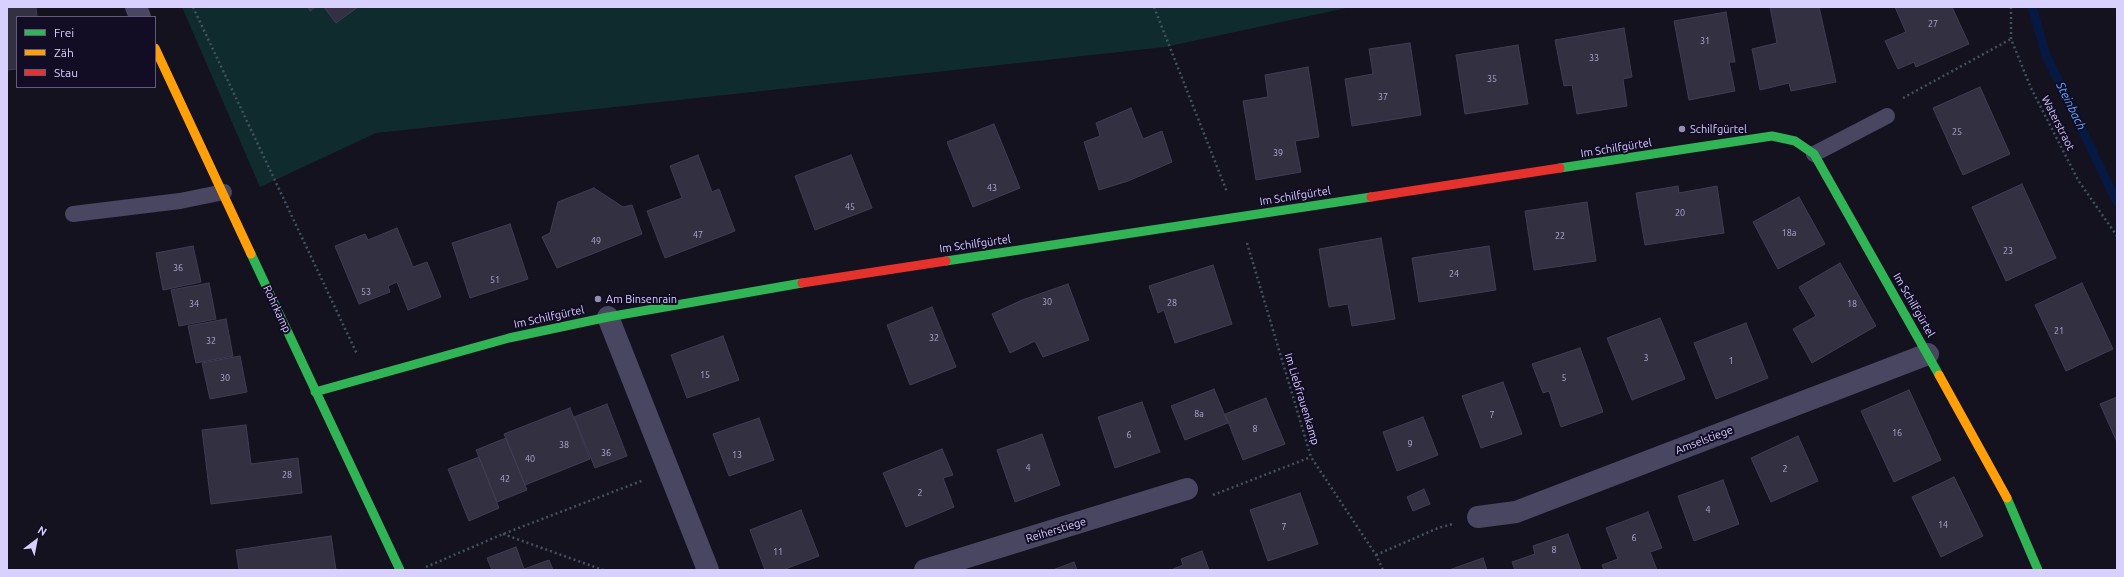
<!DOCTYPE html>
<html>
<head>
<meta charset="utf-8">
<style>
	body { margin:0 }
	#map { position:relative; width:2124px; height:577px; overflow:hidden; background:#15121f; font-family:Ubuntu,sans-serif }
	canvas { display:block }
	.frame { position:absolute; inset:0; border:8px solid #d8d1ff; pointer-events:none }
	.legend { position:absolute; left:16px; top:16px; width:140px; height:72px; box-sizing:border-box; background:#120c25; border:1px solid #615b7c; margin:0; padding:5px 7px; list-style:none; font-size:12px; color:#d8d1ff }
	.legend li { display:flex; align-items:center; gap:8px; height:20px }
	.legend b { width:20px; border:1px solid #615b7c }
	.north { position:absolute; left:16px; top:521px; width:40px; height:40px; -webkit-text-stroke:3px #120c25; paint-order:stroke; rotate:32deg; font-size:11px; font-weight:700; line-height:16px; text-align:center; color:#d8d1ff }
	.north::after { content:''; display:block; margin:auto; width:14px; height:18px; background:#d8d1ff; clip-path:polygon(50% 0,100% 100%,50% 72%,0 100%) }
</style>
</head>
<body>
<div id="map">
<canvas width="2124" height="577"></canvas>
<div class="frame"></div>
<ul class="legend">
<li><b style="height:5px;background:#30b455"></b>Frei</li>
<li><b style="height:5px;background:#ff9f0a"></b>Zäh</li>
<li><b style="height:5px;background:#e5322d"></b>Stau</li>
</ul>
<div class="north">N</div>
</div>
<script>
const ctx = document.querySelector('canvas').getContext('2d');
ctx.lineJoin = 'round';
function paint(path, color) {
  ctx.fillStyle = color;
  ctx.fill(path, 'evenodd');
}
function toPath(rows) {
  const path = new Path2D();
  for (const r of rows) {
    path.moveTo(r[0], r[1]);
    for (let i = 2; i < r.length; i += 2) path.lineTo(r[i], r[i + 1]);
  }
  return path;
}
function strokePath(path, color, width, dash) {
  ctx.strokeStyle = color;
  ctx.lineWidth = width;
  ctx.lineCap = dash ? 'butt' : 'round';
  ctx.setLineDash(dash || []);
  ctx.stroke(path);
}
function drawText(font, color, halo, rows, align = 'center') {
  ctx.font = font + ' Ubuntu,sans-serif';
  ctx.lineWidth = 4;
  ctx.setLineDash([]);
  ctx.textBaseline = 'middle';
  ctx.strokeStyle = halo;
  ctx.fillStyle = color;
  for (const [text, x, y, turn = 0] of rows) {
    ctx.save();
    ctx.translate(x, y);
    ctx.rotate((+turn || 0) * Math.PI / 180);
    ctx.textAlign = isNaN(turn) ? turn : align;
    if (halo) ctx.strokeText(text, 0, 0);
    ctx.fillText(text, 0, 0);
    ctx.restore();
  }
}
const green = toPath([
	[182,7,1351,7,1165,47,376,133,260,187]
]);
const stream = toPath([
	[2032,7,2046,55,2117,202]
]);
const building = toPath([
	[7,7,36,7,37,17,17,17,17,69,7,70,7,7],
	[308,7,316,7,310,11,308,7],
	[324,7,358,7,336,23,324,7],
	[1770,7,1819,7,1836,82,1791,91,1789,83,1760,90,1752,49,1777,43,1770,7],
	[1895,7,1952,7,1969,44,1916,67,1914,62,1898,69,1885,41,1906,32,1895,7],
	[1726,12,1735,62,1729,62,1735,91,1689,100,1674,21,1726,12],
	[1624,28,1632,77,1623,79,1627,106,1577,114,1572,85,1564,86,1555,40,1624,28],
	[1410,43,1421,115,1352,126,1345,79,1373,74,1369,49,1410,43],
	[1518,45,1528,104,1465,114,1456,55,1518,45],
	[1308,67,1319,137,1295,141,1301,172,1256,180,1243,101,1268,97,1265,75,1308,67],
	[1980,87,2010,154,1963,175,1933,108,1980,87],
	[1131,108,1143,139,1162,131,1172,162,1128,181,1099,190,1084,142,1100,136,1096,123,1131,108],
	[994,124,1020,188,973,207,947,142,994,124],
	[698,155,712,192,719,189,735,231,665,258,647,211,682,198,670,166,698,155],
	[851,155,872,208,815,230,795,176,851,155],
	[2022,184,2056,258,2006,281,1972,207,2022,184],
	[1678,186,1679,193,1717,186,1724,233,1645,245,1636,193,1678,186],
	[594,188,623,207,632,205,642,234,557,268,542,237,550,233,558,202,594,188],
	[1799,197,1825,244,1778,269,1753,222,1799,197],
	[1587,202,1596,261,1534,270,1525,211,1587,202],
	[510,224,528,279,470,298,452,243,510,224],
	[397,228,413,267,427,262,441,297,408,310,397,282,388,286,390,292,359,304,335,246,365,234,368,240,397,228],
	[1381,238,1395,319,1352,326,1348,304,1329,307,1319,249,1381,238],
	[193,246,201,282,163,290,156,253,193,246],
	[1489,246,1496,290,1419,302,1412,258,1489,246],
	[1840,263,1876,326,1812,363,1793,329,1816,316,1799,287,1840,263],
	[1213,265,1232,324,1175,343,1164,310,1158,313,1149,286,1213,265],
	[209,283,216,319,179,326,171,290,209,283],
	[2082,283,2113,349,2066,371,2035,305,2082,283],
	[1068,284,1089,340,1043,357,1035,341,1010,353,992,314,1022,300,1068,284],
	[932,307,956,367,910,385,887,325,932,307],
	[1660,318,1685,379,1632,400,1607,338,1660,318],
	[226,319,233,356,196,363,188,326,226,319],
	[1746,323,1768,378,1716,399,1694,343,1746,323],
	[723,336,739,380,687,398,671,355,723,336],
	[1580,348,1603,412,1561,427,1549,391,1543,393,1532,364,1580,348],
	[240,356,247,392,210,399,202,363,240,356],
	[1503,382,1522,434,1481,448,1462,396,1503,382],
	[1214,389,1228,423,1185,440,1171,406,1214,389],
	[1909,390,1941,460,1894,482,1861,411,1909,390],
	[2117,397,2117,442,2100,404,2117,397],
	[1266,398,1285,444,1243,460,1225,414,1266,398],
	[1142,402,1160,452,1115,468,1098,417,1142,402],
	[607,404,627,456,595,468,574,417,607,404],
	[570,408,590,459,525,485,504,434,570,408],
	[1423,417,1438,455,1397,471,1383,432,1423,417],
	[759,418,774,460,729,476,713,434,759,418],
	[246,425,251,464,298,458,302,493,211,504,202,430,246,425],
	[1042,434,1060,485,1015,502,997,450,1042,434],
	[1798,436,1818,481,1771,502,1751,458,1798,436],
	[506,438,527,490,497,502,476,450,506,438],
	[942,449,953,475,943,478,954,507,906,527,883,473,942,449],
	[479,457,499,508,469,521,448,469,479,457],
	[1954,477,1983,536,1941,557,1912,497,1954,477],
	[1723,480,1739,524,1694,541,1678,496,1723,480],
	[1424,489,1430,504,1413,511,1407,497,1424,489],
	[1300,493,1318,544,1268,561,1250,510,1300,493],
	[801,510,819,556,783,570,765,570,750,530,801,510],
	[1648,512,1662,548,1650,552,1657,570,1604,570,1602,565,1618,559,1606,528,1648,512],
	[1568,534,1581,570,1515,570,1512,562,1535,554,1533,546,1568,534],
	[331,536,336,570,239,570,236,550,331,536],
	[516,547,524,569,549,560,553,570,492,570,487,558,516,547],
	[1202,551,1209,570,1171,570,1183,565,1181,559,1202,551],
	[1483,558,1487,570,1449,570,1483,558],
	[1074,562,1077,570,1053,570,1074,562]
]);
const path = toPath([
	[193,7,357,354],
	[1154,7,1227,192],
	[2011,7,2011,39,2031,88,2078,180,2117,236],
	[1903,98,2011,39],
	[1247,243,1311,457,1376,555,1383,570],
	[1213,495,1311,457],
	[503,534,603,570],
	[1376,555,1438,528,1453,524],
	[426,567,503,534,644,480]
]);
const lane = toPath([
	[1814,154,1887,116],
	[73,214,180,201,224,192]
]);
const street = toPath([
	[136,7,140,17],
	[608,317,708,570],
	[1478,517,1516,512,1928,354],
	[925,570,1187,489]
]);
const fast = toPath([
	[1560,168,1772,136,1795,141,1814,154,1939,375],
	[251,254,400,570],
	[946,261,1371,197],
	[315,392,509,338,608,317,802,283],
	[2007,498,2038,570]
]);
const slow = toPath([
	[155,48,251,254],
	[1939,375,2007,498]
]);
const jam = toPath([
	[1371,197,1560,168],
	[802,283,946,261]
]);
const markers = [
	[1682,129,4,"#948eb1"],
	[598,299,4,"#948eb1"]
];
const numberNames = [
	["27",1933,24],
	["31",1705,41],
	["33",1594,58],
	["35",1492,79],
	["37",1383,97],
	["25",1957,132],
	["39",1278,153],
	["43",992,188],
	["45",850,207],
	["20",1680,213],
	["18a",1789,233],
	["47",698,235],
	["22",1560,236],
	["49",596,241],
	["23",2008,251],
	["36",178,268],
	["24",1454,274],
	["51",495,280],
	["53",366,292],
	["30",1047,302],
	["28",1172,303],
	["34",194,304],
	["18",1852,304],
	["21",2059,331],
	["32",934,338],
	["32",211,341],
	["3",1646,358],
	["1",1731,361],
	["15",705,375],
	["30",225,378],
	["5",1564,378],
	["8a",1199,414],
	["7",1492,415],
	["8",1255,429],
	["16",1897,433],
	["6",1129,435],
	["9",1410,444],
	["38",564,445],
	["36",606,453],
	["13",737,455],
	["40",530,459],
	["4",1028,468],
	["2",1785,469],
	["28",287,475],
	["42",505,479],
	["2",920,493],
	["4",1708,510],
	["14",1943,525],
	["7",1284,527],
	["6",1634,538],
	["8",1554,550],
	["11",778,552]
];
const streetNames = [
	["Waterstraot",2058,123,63],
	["Im Schilfgürtel",1616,148,-9],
	["Im Schilfgürtel",1295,196,-9],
	["Im Schilfgürtel",975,244,-8],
	["Im Schilfgürtel",1914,305,60],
	["Rohrkamp",277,309,65],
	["Im Schilfgürtel",549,317,-12],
	["Im Liebfrauenkamp",1302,399,73],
	["Amselstiege",1704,440,-21],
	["Reiherstiege",1056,530,-17]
];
const poiNames = [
	["Schilfgürtel",1690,129],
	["Am Binsenrain",606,299]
];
const waterNames = [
	["Steinbach",2071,106,64]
];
paint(green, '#102b2e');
strokePath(stream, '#061942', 9);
paint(building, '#333042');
strokePath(building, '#413c54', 1);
strokePath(path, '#435160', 2.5, [2, 3]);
strokePath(lane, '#484660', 16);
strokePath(street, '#484660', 22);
strokePath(fast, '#30b455', 9);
strokePath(slow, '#ff9f0a', 9);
strokePath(jam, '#e5322d', 9);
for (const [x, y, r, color] of markers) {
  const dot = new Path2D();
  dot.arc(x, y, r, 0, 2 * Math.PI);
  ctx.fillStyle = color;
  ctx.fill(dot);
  strokePath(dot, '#120c25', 1.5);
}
drawText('9px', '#afa9d0', null, numberNames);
drawText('11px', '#d8d1ff', '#120c25', streetNames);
drawText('11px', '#d8d1ff', '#120c25', poiNames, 'left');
drawText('italic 12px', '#5fadff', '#120c25', waterNames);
</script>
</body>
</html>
